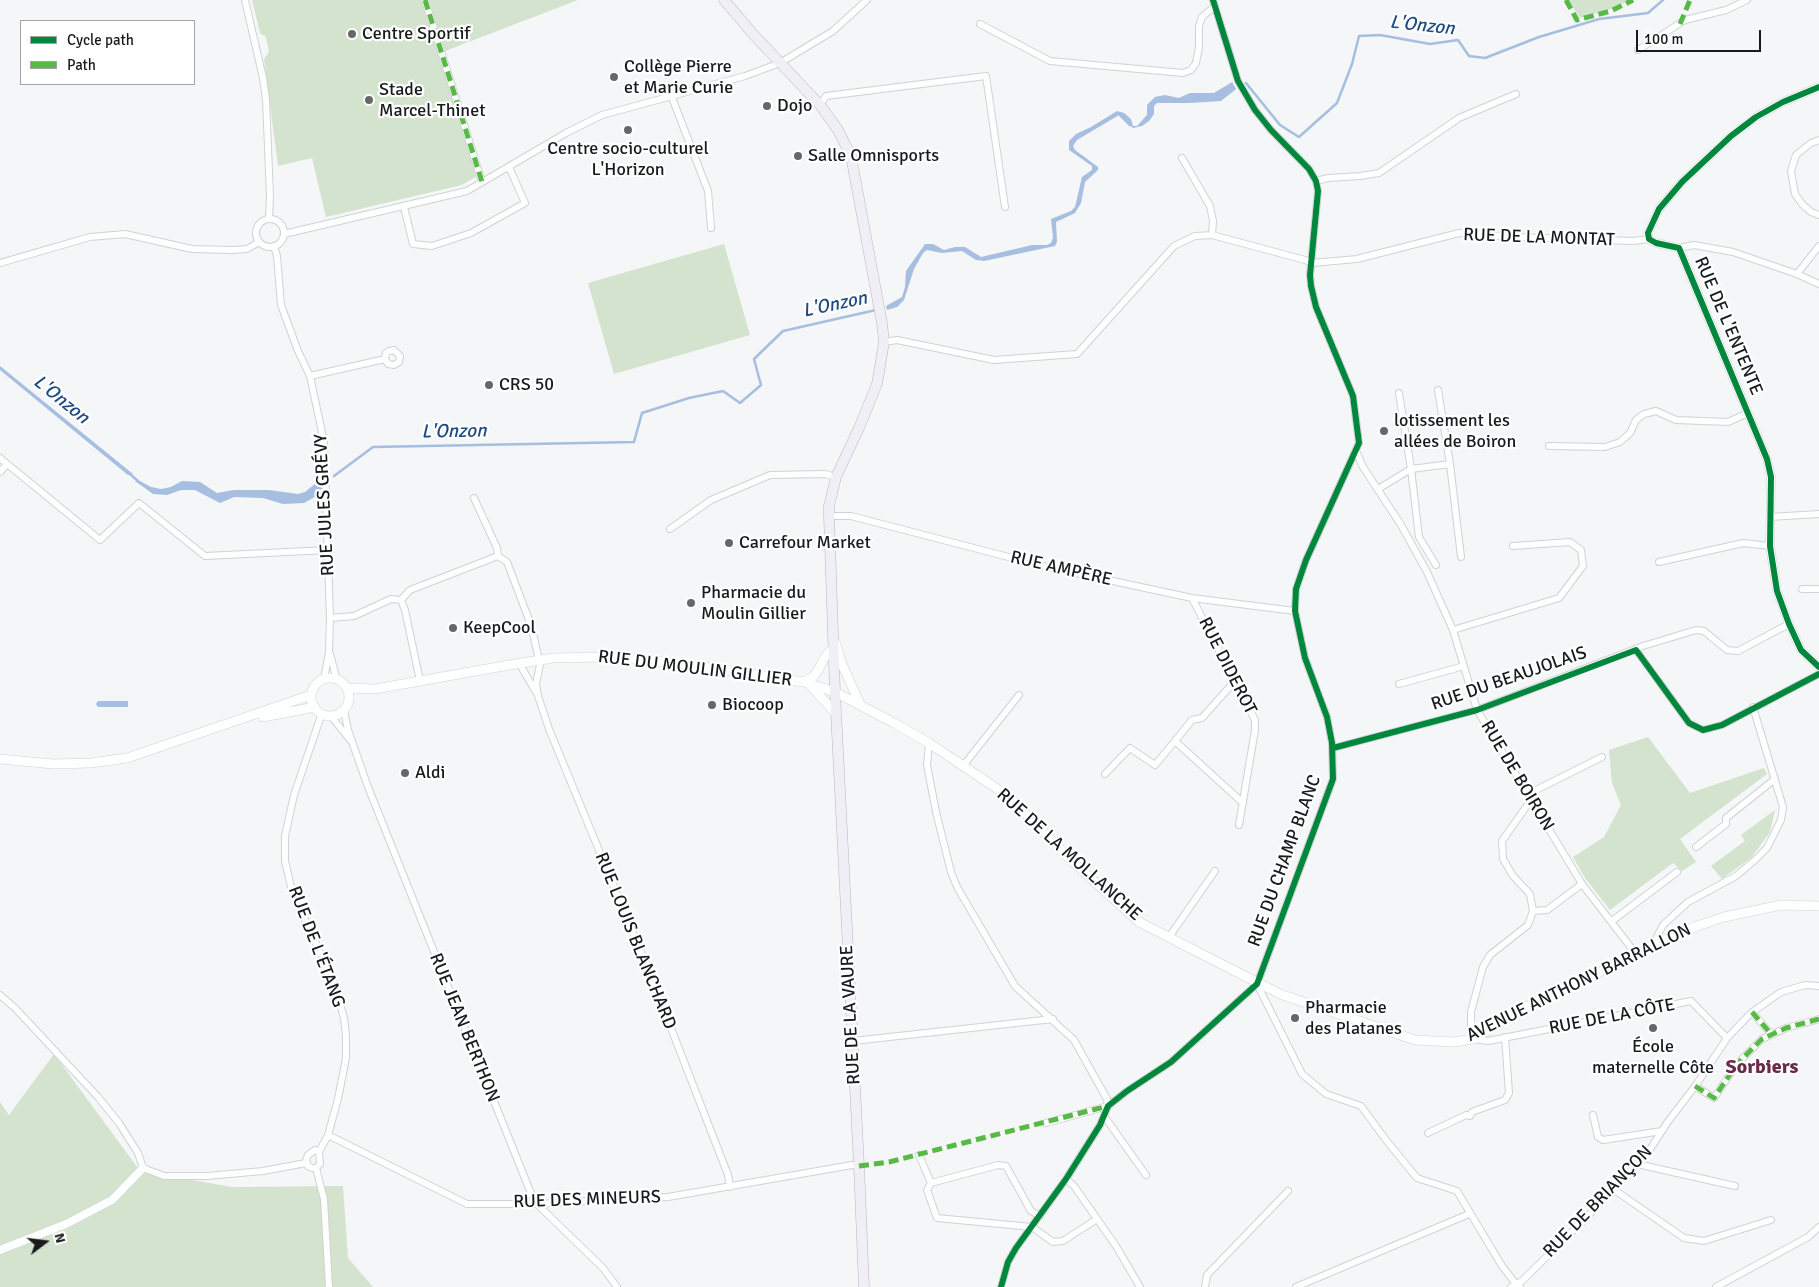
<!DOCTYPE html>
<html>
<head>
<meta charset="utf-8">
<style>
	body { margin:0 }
	#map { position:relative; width:1819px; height:1287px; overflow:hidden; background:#f4f6f8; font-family:Signika,sans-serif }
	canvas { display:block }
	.legend { position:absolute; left:20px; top:20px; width:175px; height:65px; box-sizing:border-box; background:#fff; border:1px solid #a3a3a4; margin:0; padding:6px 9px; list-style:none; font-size:15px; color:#191a1c }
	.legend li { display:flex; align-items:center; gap:10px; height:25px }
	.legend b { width:25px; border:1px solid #a3a3a4 }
	.north { position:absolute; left:20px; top:1217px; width:50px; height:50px; -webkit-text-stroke:4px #fff; paint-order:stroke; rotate:75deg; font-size:14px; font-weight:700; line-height:20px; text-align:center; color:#191a1c }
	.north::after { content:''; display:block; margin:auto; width:18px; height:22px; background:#191a1c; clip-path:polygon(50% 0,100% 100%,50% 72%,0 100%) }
	.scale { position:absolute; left:1636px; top:30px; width:125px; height:22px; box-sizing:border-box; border:2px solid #191a1c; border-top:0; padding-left:6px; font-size:15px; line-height:18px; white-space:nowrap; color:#191a1c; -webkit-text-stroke:4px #fff; paint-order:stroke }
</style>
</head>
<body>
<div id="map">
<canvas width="1819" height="1287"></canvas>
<ul class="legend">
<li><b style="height:6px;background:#00873e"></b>Cycle path</li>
<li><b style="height:6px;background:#58b947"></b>Path</li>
</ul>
<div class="north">N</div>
<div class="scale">100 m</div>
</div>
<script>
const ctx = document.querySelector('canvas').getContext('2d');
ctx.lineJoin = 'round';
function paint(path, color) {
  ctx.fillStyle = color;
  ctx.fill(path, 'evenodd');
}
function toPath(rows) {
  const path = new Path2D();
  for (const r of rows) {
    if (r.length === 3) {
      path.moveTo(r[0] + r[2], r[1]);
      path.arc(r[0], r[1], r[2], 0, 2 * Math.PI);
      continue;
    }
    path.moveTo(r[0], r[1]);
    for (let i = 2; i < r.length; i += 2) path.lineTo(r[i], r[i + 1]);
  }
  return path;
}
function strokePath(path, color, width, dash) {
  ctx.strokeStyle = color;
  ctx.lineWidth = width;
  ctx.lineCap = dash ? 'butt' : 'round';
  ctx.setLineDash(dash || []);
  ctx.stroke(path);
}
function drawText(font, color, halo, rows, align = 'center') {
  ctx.font = font + ' Signika,sans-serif';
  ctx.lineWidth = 4.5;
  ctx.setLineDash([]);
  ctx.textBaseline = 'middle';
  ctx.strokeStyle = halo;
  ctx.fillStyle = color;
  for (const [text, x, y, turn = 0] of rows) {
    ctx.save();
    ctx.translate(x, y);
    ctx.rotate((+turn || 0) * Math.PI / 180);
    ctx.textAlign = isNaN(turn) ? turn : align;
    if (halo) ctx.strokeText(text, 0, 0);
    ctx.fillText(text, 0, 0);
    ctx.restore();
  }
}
const green = toPath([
	[252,0,421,0,477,176,462,185,326,217,312,158,278,166,264,59,269,52,266,37,260,33],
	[429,0,578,0,445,51],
	[1568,0,1631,0,1611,9,1580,18],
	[724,244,750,335,614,374,588,283],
	[1648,737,1690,793,1764,768,1767,774,1680,839,1696,862,1682,871,1673,863,1610,910,1585,878,1573,857,1604,837,1621,805,1612,783,1609,750],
	[1775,810,1770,832,1752,857,1722,879,1711,866,1745,841,1741,835],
	[54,1054,140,1171,232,1187,343,1186,348,1258,373,1287,0,1287,0,1102,9,1115]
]);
const water = toPath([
	[1232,82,1236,89,1221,101,1189,103,1157,103,1154,106,1154,114,1149,121,1142,126,1133,128,1119,115,1077,140,1073,146,1075,150,1098,167,1098,170,1085,182,1081,203,1075,213,1056,222,1057,242,1055,246,984,261,976,260,962,251,942,253,927,250,923,253,914,269,904,300,897,307,887,310,886,306,902,297,905,287,906,271,925,244,933,244,944,250,955,247,965,247,981,257,1032,245,1047,245,1051,243,1053,238,1051,219,1071,211,1075,207,1082,177,1092,170,1092,166,1069,150,1069,141,1076,134,1091,127,1117,111,1124,113,1131,119,1133,126,1137,126,1147,115,1147,105,1155,97,1165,95,1179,98,1190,93,1214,93],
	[0,366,133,474,128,475,62,421,0,370],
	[135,481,140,481,151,487,161,489,171,487,182,481,200,482,217,493,234,490,269,490,298,494,305,492,316,483,322,483,322,489,319,490,320,494,304,503,283,504,263,498,234,497,220,503,195,490,181,490,167,495,153,494],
	[98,701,128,701,128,707,98,707,96,704]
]);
const stream = toPath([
	[1246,83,1280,125,1299,137,1337,103,1352,64,1359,36,1380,35,1430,44,1458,40,1469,56,1485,58,1539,37,1599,19,1648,13,1663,0],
	[1120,115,1130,125],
	[129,473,140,483],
	[334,476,373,447,634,442,642,413,689,398,723,391,740,403,761,385,754,359,783,331,876,310]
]);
const minor = toPath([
	[245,0,263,78,266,100,270,195,269,218],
	[425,0,482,182],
	[980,24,1050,61,1183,73,1191,70,1196,63,1199,47,1199,26,1202,17,1215,6],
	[1638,50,1685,20,1726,10,1747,0],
	[671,95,708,191,711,228],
	[820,105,826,96,986,76,1005,207],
	[1819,140,1811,143,1796,155,1791,171,1795,194,1802,204,1811,212,1819,215],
	[1182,158,1210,206,1213,221,1212,235],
	[1316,181,1328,178,1360,176,1379,173,1459,118,1516,94],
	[404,207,413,244,432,246,471,233,525,203,509,167],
	[270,233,14],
	[284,234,467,191,566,133,602,115,745,76,780,63,833,31,867,0],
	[274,246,277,256,281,305,298,351,310,376,324,442,330,618,329,652,324,679],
	[1679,248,1694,245,1733,252,1797,274,1819,284],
	[0,263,90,237,125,234,192,249,233,250,247,249,259,242],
	[1312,263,1357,259,1459,233,1515,237,1633,241,1649,239],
	[1797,274,1819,246],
	[884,342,897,340,994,360,1077,354,1174,246,1195,236,1212,235,1305,260,1312,263],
	[310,376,385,359,388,364,394,365,399,362,400,356,394,350,389,351,386,353,385,359],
	[1438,390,1450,464,1461,557],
	[1399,393,1411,469,1419,537,1436,565],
	[1549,446,1605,447,1620,442,1630,433,1636,420,1644,414,1656,411,1676,420,1728,422,1748,413],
	[1356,451,1363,467,1401,525,1427,572,1453,630,1477,710,1582,884,1636,954],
	[0,458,100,540,139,503,205,556,328,550],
	[0,472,7,464],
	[1378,489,1411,469,1450,464],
	[474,498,497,548,498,556,507,562,531,625,539,660],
	[829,516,851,516,1043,566,1192,598,1295,611],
	[1770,517,1819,514],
	[670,529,711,500,770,475,825,474,836,477],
	[1659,562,1743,543,1770,546],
	[1802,589,1819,589],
	[1192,598,1255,720,1255,730,1239,825],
	[401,600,405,610,420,681],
	[330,618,354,616,391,599,401,600,410,590,498,556],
	[1453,630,1559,598,1583,566,1581,550,1570,542,1513,546],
	[1636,650,1689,723,1703,730,1722,725,1819,674],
	[330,654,337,680],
	[541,660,536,684,538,696,549,729,650,974,728,1175,730,1187],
	[519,663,536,692],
	[1235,681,1202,718,1192,720,1175,741,1243,803],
	[1399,684,1464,666],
	[344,710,348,730,368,787,530,1191,537,1204,603,1268,617,1287],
	[331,716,350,740],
	[929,743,927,765,936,812,951,872,957,887,1015,986,1074,1040,1107,1099,1108,1106],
	[1333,748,1477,710,1643,646,1696,630,1704,631,1727,650,1738,651,1789,624],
	[963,766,1019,695],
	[1105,774,1130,748,1155,765,1175,741],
	[1528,794,1602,757],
	[1531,800,1502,841,1503,859,1513,876,1530,894,1533,911,1528,925,1490,955,1483,967,1471,1012,1471,1028,1474,1039,1488,1041,1691,1001,1727,1038],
	[1696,847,1726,824,1726,818,1775,779],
	[1533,911,1547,910,1582,884],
	[1612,921,1677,872],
	[1169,937,1215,871],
	[1653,945,1663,925,1688,902,1736,876,1755,860,1767,848,1781,820,1783,807,1753,707],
	[1257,984,1302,1074,1326,1094,1361,1106,1386,1140,1417,1178,1457,1191,1502,1266,1516,1284,1520,1287],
	[0,995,15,1008,98,1097,119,1123,138,1153,143,1168,164,1176,207,1176,263,1171,306,1163],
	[1752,1012,1771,1034],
	[853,1041,1053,1019],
	[1695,1086,1714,1098,1737,1064,1762,1039,1786,1028,1819,1019],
	[1593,1115,1598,1137,1603,1140,1662,1131],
	[1104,1116,1146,1175],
	[1046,1123,1108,1106],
	[1428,1133,1466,1115,1470,1116,1472,1112,1505,1100,1509,1093,1505,1037],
	[328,1135,467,1204,537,1204,668,1197,852,1165,859,1166],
	[315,1150,319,1152,320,1164,316,1168,312,1168,308,1166,306,1160,308,1155,315,1150],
	[319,1152,328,1135,338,1099,346,1058,346,1036,344,1018,334,983,296,900,291,887,285,861,285,836,294,795,322,713],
	[919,1155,931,1183],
	[1637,1164,1735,1186],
	[316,1168,324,1199,329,1287],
	[1066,1179,1074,1186,1116,1246,1140,1287],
	[1613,1189,1684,1238,1704,1241,1771,1220],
	[1040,1216,1031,1211,1006,1166,998,1165,931,1183,927,1190,937,1218,1032,1227,1053,1242,1063,1241,1097,1219],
	[1001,1287,1008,1262,1016,1248,1066,1179,1100,1125,1108,1106,1127,1091,1171,1062,1257,984,1333,779,1332,743,1327,717,1305,658,1295,611,1296,589,1306,560,1359,443,1353,396,1316,307,1311,286,1310,275,1318,191,1316,181,1309,169,1271,130,1255,110,1238,81,1213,0],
	[1205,1287,1207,1275,1288,1191],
	[1296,1287,1469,1214],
	[1511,1287,1522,1281,1581,1223,1649,1151,1667,1123,1696,1085,1727,1038,1751,1013,1781,992,1805,985,1819,986],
	[1716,1287,1808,1237,1819,1227]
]);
const tertiary = toPath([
	[1819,87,1783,102,1756,117,1731,136,1682,182,1659,209,1648,233,1649,239,1656,243,1679,248,1767,459,1771,477,1770,546,1777,591,1789,624,1801,650,1819,667],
	[0,1250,66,1224,112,1200,143,1168]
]);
const secondary = toPath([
	[836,644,841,662,860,704],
	[330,697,19],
	[804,682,813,677,817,672,825,657,834,647],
	[811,686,837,715],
	[347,688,375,689,515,664,553,658,600,657,647,660,711,668,804,682,835,692,894,723,929,743,1008,796,1072,861,1139,922,1280,994,1415,1040,1453,1042,1474,1039,1527,1006,1619,963,1653,945,1697,926,1724,917,1781,905,1819,906],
	[263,717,315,707],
	[0,759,53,764,91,763,127,758,311,695]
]);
const primary = toPath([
	[724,0,753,34,820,105,838,130,851,156,882,323,884,342,877,384,859,428,836,477,829,506,829,516,835,692,859,1166,864,1287]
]);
const quiet = toPath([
	[425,0,482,182],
	[1566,0,1577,20,1611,11,1633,0],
	[1680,24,1690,0],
	[1752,1012,1771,1034],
	[1695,1086,1714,1098,1737,1064,1762,1039,1786,1028,1819,1019],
	[859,1166,889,1162,1108,1106]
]);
const cycleway = toPath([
	[1819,87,1783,102,1756,117,1731,136,1682,182,1659,209,1648,233,1649,239,1656,243,1679,248,1767,459,1771,477,1770,546,1777,591,1789,624,1801,650,1819,667],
	[1333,748,1477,710,1636,650,1689,723,1703,730,1722,725,1819,674],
	[1001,1287,1008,1262,1016,1248,1066,1179,1100,1125,1108,1106,1127,1091,1171,1062,1257,984,1333,779,1332,743,1327,717,1305,658,1295,611,1296,589,1306,560,1359,443,1353,396,1316,307,1311,286,1310,275,1318,191,1316,181,1309,169,1271,130,1255,110,1238,81,1213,0]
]);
const markers = [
	[352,34,5,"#666769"],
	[614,77,5,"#666769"],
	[369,100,5,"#666769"],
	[767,106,5,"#666769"],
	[628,130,5,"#666769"],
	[798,156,5,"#666769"],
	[489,385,5,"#666769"],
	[1384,431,5,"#666769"],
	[729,543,5,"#666769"],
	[691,603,5,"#666769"],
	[453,628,5,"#666769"],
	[712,705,5,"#666769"],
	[405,773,5,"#666769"],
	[1295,1018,5,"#666769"],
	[1653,1028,5,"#666769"]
];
const poiNames = [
	["Centre Sportif",362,34],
	["Collège Pierre",624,67],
	["et Marie Curie",624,88],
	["Stade",379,90],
	["Marcel-Thinet",379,111],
	["Dojo",777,106],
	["Centre socio-culturel",628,149,"center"],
	["L'Horizon",628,170,"center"],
	["Salle Omnisports",808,156],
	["CRS 50",499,385],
	["lotissement les",1394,421],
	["allées de Boiron",1394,442],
	["Carrefour Market",739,543],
	["Pharmacie du",701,593],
	["Moulin Gillier",701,614],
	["KeepCool",463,628],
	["Biocoop",722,705],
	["Aldi",415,773],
	["Pharmacie",1305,1008],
	["des Platanes",1305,1029],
	["École",1653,1047,"center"],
	["maternelle Côte",1653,1068,"center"]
];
const streetNames = [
	["RUE DE LA MONTAT",1539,238,2],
	["RUE DE L'ENTENTE",1728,326,67],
	["RUE JULES GRÉVY",325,505,-93],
	["RUE AMPÈRE",1061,569,13],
	["RUE DIDEROT",1227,666,63],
	["RUE DU MOULIN GILLIER",695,669,7],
	["RUE DU BEAUJOLAIS",1509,679,-19],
	["RUE DE BOIRON",1517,776,59],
	["RUE DE LA MOLLANCHE",1069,855,42],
	["RUE DU CHAMP BLANC",1285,861,-70],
	["RUE LOUIS BLANCHARD",635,941,68],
	["RUE DE L'ÉTANG",316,947,69],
	["AVENUE ANTHONY BARRALLON",1579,983,-26],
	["RUE DE LA VAURE",851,1015,-93],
	["RUE DE LA CÔTE",1612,1017,-11],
	["RUE JEAN BERTHON",464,1028,68],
	["RUE DES MINEURS",587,1200,-2],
	["RUE DE BRIANÇON",1598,1202,-46]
];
const waterNames = [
	["L'Onzon",1422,26,6],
	["L'Onzon",835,305,-12],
	["L'Onzon",61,400,39],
	["L'Onzon",454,432,-1]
];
const quarterNames = [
	["Sorbiers",1762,1068]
];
paint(green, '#d4e3cd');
paint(water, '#a6bedf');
strokePath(stream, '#a6bedf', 2.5);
strokePath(minor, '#d0d2d3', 8);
strokePath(tertiary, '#d0d2d3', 9);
strokePath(secondary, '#d0d2d3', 10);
strokePath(primary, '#b9b5c2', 11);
strokePath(minor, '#fdfefe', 6);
strokePath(tertiary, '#fdfefe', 8);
strokePath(secondary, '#fdfefe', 9);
strokePath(primary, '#f1eff6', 10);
strokePath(quiet, '#58b947', 5, [10, 5]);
strokePath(cycleway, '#00873e', 6);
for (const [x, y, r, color] of markers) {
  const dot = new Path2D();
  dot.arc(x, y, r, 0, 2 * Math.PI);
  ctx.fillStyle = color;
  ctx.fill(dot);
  strokePath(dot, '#fff', 2);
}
drawText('18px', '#191a1c', '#fff', poiNames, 'left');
drawText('18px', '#191a1c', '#fff', streetNames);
drawText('italic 19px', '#1d4a83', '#fff', waterNames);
drawText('bold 20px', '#692949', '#fff', quarterNames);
</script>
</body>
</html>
